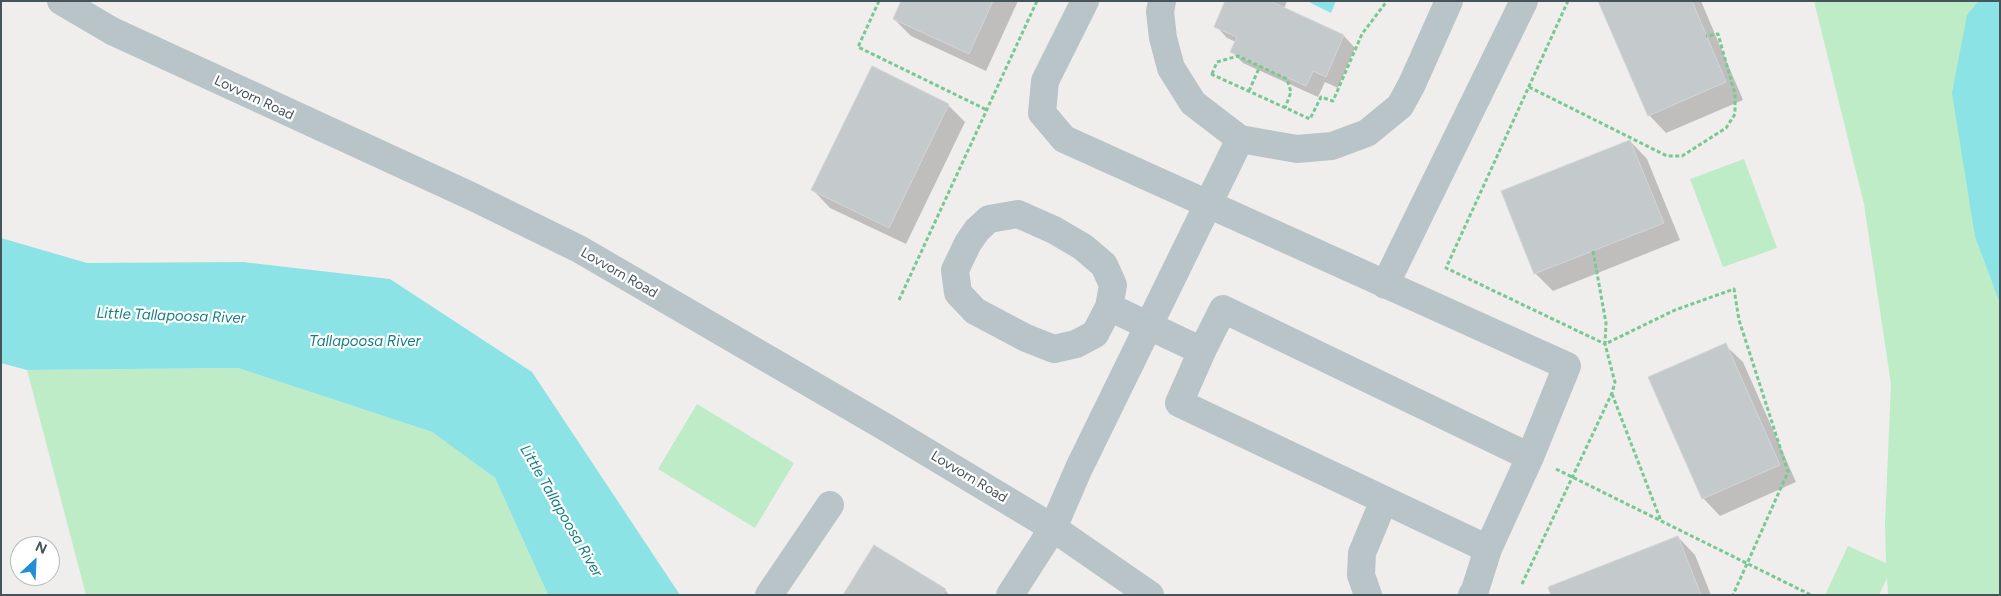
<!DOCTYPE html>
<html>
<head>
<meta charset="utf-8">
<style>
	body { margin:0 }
	#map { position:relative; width:2001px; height:596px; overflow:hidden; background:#f0eded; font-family:Figtree,sans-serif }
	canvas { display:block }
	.frame { position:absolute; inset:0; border:2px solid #465359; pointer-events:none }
	.north { position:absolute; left:10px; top:536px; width:50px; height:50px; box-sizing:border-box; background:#fff; border:1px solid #b5babd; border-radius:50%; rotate:25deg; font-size:14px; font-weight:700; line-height:20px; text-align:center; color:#465359 }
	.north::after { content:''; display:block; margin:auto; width:18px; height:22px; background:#228ed4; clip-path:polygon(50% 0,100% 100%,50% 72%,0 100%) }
</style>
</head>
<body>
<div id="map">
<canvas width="2001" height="596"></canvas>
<div class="frame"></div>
<div class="north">N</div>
</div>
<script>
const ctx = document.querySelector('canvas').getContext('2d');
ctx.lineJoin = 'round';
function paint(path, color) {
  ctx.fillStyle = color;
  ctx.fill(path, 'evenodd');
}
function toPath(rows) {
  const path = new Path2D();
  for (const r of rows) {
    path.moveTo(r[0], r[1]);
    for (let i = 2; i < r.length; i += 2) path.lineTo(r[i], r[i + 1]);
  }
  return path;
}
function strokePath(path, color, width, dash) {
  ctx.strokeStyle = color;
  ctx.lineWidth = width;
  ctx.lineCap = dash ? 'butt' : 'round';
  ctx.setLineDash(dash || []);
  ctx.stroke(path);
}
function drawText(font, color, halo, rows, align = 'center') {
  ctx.font = font + ' Figtree,sans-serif';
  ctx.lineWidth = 4.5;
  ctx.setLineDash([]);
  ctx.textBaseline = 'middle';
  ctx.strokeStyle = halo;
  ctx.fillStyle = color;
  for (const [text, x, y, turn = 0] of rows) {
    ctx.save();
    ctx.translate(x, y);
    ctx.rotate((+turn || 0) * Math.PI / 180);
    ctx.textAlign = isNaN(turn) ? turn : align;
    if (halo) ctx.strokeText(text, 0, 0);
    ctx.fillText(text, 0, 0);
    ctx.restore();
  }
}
const green = toPath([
	[1814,1,1978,1,1967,15,1975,237,2000,304,2000,595,1888,595,1887,578,1879,595,1825,595,1848,546,1886,563,1885,524,1891,384,1864,204],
	[1744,159,1777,248,1723,267,1690,179],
	[238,368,432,432,495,478,548,595,86,595,27,370],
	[697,404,794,463,755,528,658,469]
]);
const water = toPath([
	[1307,1,1336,1,1331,13],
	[1978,1,2000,1,2000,304,1975,237,1952,93,1967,15],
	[1,238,87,263,243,262,390,279,532,372,680,595,548,595,495,478,432,432,238,368,27,370,1,363]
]);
const shadow = toPath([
	[902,1,1018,1,986,71,911,36,894,19],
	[1227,1,1287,1,1284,9,1344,36,1355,48,1338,88,1325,82,1318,97,1243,63,1231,51,1236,42,1227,38,1216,26],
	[1701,1,1743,100,1666,133,1649,115,1600,2],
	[948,105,965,122,906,244,830,208,813,190],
	[1630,141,1647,159,1680,240,1553,291,1535,273],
	[1725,345,1743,362,1796,482,1720,516,1703,498],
	[1678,537,1695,555,1711,595,1552,595],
	[945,590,949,595,844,595]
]);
const building = toPath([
	[901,1,993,1,969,54,893,19,901,1],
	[1225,1,1270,1,1344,35,1326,77,1313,71,1306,86,1230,52,1237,37,1214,27,1225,1],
	[1598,1,1692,1,1726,82,1648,116,1598,1],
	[872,66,949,104,889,228,811,190,872,66],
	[1630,140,1664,223,1534,274,1501,191,1630,140],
	[1726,343,1780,465,1702,499,1648,377,1726,343],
	[1678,536,1701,595,1551,595,1548,587,1678,536],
	[874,545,946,589,942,595,843,595,874,545]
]);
const path = toPath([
	[879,1,858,47,987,110],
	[1211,74,1310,119,1321,97,1333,101,1362,34,1387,1],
	[1212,74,1217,62,1238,56,1287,79,1291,92,1285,108],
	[1529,87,1667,156,1682,156,1726,128,1735,114,1735,94,1718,34,1706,36],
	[1249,91,1260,66],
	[1593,251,1606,323,1605,344,1675,310,1734,289,1739,320,1788,472,1733,595],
	[899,300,1037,1],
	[1612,394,1661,521],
	[1556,469,1811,595],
	[1522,584,1612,393,1615,382,1613,375,1605,344,1446,268,1568,1]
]);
const minor = toPath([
	[61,1,112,31,471,196,579,249,885,427,1053,528,1150,595],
	[1085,1,1045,81,1042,113,1064,139,1567,366,1530,457,1488,549,1179,403,1202,351,1223,309,1530,457],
	[1162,1,1160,12,1163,38,1171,68,1193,103,1240,139,1297,149,1332,146,1367,133,1400,106,1412,84,1449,1],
	[1385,285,1524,1],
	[1109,307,1095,334,1076,344,1054,349,1026,338,975,311,958,293,955,270,968,243,977,230,989,219,1018,214,1054,230,1083,247,1104,265,1113,285,1109,307,1202,351],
	[769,595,830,505],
	[1010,595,1053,528,1079,468,1240,139],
	[1368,595,1361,575,1362,553,1384,500],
	[1472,595,1475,590,1488,549]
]);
const streetNames = [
	["Lovvorn Road",254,98,25],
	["Lovvorn Road",619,273,30],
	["Lovvorn Road",969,477,31]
];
const waterNames = [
	["Little Tallapoosa River",171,316,2],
	["Tallapoosa River",365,342],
	["Little Tallapoosa River",561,511,60]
];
paint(green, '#bdecc7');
paint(water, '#8ce3e6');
paint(shadow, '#0003');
paint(building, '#c4c9cc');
strokePath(building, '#d1d4d8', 1);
strokePath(path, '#77c892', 3, [4, 2.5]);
strokePath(minor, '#b9c4c9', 28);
drawText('14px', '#465359', '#fff', streetNames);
drawText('italic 15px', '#137e83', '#fff', waterNames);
</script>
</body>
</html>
